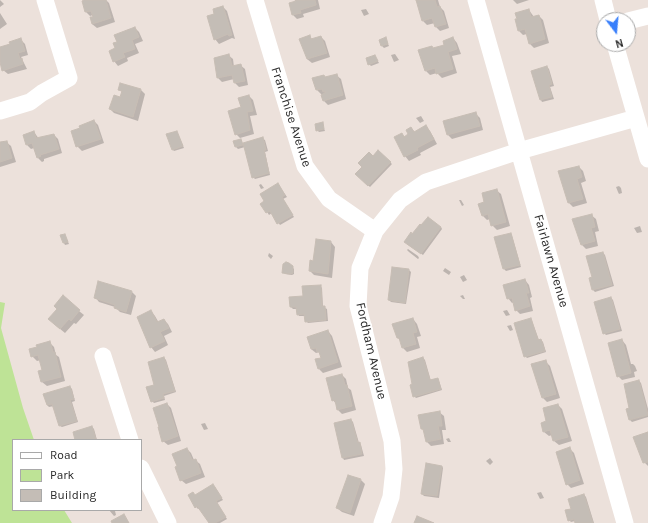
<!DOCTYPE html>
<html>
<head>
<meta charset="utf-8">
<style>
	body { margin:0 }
	#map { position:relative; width:648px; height:523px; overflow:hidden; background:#ece1db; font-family:Karla,sans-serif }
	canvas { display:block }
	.legend { position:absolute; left:12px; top:439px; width:130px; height:72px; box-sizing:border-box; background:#fff; border:1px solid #a9a9a9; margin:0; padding:5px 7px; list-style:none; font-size:12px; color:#292929 }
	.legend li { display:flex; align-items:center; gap:8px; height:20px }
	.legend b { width:20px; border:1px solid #a9a9a9 }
	.north { position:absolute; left:596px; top:12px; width:40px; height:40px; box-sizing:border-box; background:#fff; border:1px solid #a9a9a9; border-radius:50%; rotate:164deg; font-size:11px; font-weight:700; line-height:16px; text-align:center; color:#292929 }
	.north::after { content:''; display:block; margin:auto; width:14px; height:18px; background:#387ffb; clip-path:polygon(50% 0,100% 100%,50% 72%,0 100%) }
</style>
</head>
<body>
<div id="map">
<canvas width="648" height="523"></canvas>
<ul class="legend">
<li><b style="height:5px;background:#fff"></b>Road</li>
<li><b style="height:11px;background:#bee396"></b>Park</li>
<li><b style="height:11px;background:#c4bdb6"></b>Building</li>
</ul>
<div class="north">N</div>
</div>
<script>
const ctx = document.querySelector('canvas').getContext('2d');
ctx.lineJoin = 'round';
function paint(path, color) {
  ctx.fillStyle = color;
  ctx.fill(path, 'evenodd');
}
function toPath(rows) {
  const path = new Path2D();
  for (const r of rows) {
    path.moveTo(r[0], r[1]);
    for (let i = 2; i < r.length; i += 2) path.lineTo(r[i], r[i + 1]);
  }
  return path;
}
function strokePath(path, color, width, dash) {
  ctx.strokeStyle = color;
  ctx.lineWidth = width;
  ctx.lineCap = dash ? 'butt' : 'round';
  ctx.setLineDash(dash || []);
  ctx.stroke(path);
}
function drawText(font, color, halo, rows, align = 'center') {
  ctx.font = font + ' Karla,sans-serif';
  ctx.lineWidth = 3.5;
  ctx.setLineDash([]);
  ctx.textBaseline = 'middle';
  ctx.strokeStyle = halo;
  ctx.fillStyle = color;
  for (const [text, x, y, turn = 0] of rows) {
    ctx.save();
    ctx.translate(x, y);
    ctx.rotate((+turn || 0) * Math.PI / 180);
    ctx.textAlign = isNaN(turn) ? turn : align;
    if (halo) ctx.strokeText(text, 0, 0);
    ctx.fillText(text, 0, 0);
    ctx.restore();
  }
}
const green = toPath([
	[0,302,5,303,1,328,23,408,34,440,13,440,13,510,64,510,72,523,0,523]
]);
const shadow = toPath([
	[0,0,4,4,0,7],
	[87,0,106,0,109,3,115,22,97,28,92,24,93,15,90,16,86,12],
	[296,0,318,0,320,9,303,14,304,17,297,19,293,15,290,4,297,2],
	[417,0,438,0,440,7,444,11,449,28,440,31,436,27,435,23,427,25,423,21],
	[513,0,529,0,517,4],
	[223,7,227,11,235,39,232,38,219,44,215,39,216,14],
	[366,9,369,14,364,16,361,10],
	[529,10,534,17,539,16,543,20,549,43,534,48,530,44,527,34,523,35,519,31,518,20],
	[0,13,7,24,0,29],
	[135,28,139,32,143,41,135,44,139,53,127,58,128,61,118,66,114,61,118,42],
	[310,37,313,40,321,37,325,41,330,57,312,63,307,59],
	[453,38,457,43,461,54,452,56,457,73,442,78,437,73,430,75,426,71,420,51,434,49,445,45],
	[386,39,389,46,384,48,382,46],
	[21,40,25,44,28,55,21,57,27,69,8,74,3,70,0,59,0,48],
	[395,54,399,60,394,62,391,55],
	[228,55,233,59,234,67,240,65,245,69,248,85,239,87,235,83,234,79,222,82,218,78,215,58],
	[375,56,379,63,371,66,369,64],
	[547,67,549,69,554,86,550,87,554,99,542,102,541,100,532,71],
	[336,75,341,79,346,99,328,105,324,101,322,95,317,90,324,76,326,78],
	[121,84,141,90,145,94,138,121,114,113,110,109,121,98,122,92,120,90],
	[249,96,253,100,257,115,250,116,254,134,240,138,236,134,242,108],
	[476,114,480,118,483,130,452,139,448,135],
	[421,116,424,121,420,123,416,118],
	[94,121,98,125,104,143,82,151,77,146,81,129],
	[322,123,325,131,319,132,317,130],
	[426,127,430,131,437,144,420,153,421,155,409,161,405,156,395,137,402,134,405,137,410,135,411,128,415,132],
	[34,132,39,139,54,135,58,139,62,153,44,159,44,161,42,162,37,157,34,148,31,149,27,145],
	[177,132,184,148,174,151,172,149],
	[263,139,265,140,268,151,265,152,270,175,255,179,253,177,245,147,238,149,236,147,241,140,243,144],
	[6,142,11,146,16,162,0,167,0,143],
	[378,151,392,164,370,187,356,174],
	[579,167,583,171,586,181,581,183,587,203,573,207,569,203,559,172],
	[261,184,264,188,261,189,259,185],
	[278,184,287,197,283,199,294,217,280,225,272,213,269,215,262,204],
	[619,186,621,188,622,193,619,194,618,192,616,187],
	[496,190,501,194,510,226,497,230,492,225,490,219,487,220,482,215,486,203],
	[459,200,461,200,464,205,462,206],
	[591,215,596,219,599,231,595,232,598,246,586,249,582,245,573,220],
	[421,226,441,227,442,229,423,255,407,244,413,235],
	[640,226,642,232,637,233,634,228],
	[510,234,512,236,521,267,506,271,504,269],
	[65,235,69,244,65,245,64,243],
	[331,242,335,247,332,278,314,275,310,271,314,262],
	[408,249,418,256,419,258,418,259,409,252,407,250],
	[269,253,273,256,271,259,268,256],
	[603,253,605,255,614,286,595,292,593,290,590,279,593,278],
	[289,264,294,269,294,274,292,275,285,274,283,272],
	[445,268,451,272,449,275,443,271],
	[409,270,411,272,406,304,391,302,389,300],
	[464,275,467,280,463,282,460,277],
	[525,280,529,285,532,297,530,298,533,311,520,314,516,310,514,302,512,303,508,298],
	[99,282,132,292,136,296,131,315,120,312,115,307,99,302,95,297],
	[320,286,322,288,323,307,327,309,328,321,308,323,306,321,305,316,299,316,298,314,297,309,293,309,291,307],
	[463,295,465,299,463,299,460,296],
	[611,298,613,300,622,331,606,335,604,333],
	[59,309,79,311,84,315,76,324,74,323,65,333,54,324],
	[507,310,510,315,506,316,503,311],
	[151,311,155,316,159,323,164,320,168,324,172,332,164,336,168,345,155,352,151,347],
	[413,319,417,324,421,336,417,337,420,348,407,352,403,348,401,341,398,338],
	[530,320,532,321,539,340,541,340,543,342,546,352,527,358,525,356],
	[511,325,513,330,510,331,507,326],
	[328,331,332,336,342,367,323,373,318,368,322,358,321,354,319,352,316,353,311,349],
	[622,340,626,345,631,364,633,364,635,366,637,371,634,372,635,377,622,380,618,376],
	[50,343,54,347,56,355,59,357,65,381,47,386,42,382,40,372,43,371,41,360,37,361,32,356],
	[164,358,166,360,176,392,164,396,165,400,154,403,152,401,155,385],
	[423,358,425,360,431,381,438,379,439,381,442,390,416,398,414,396,413,385],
	[545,361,550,366,560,398,547,402,543,398],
	[342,375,346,379,348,388,351,390,356,410,342,414,338,410,336,404,333,400],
	[639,381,641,383,648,409,648,417,632,422,630,420,627,410,630,409],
	[70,387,72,389,75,401,72,402,78,422,62,427,60,426,54,406,49,407,47,405,44,395],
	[167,404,171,408,181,441,168,445,163,441,161,428],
	[558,405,562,409,572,441,559,445,554,441,552,435,549,436,544,432,548,421],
	[439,412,444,416,446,430,442,430,444,444,431,446,427,442,425,432,422,429],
	[351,420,353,422,359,443,361,445,364,456,344,460,343,458,335,424],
	[205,423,208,429,204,430,201,424],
	[92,427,94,429,97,440,76,440,74,433],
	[648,434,648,466,644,462],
	[449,438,451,442,448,442,446,439],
	[187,449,191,453,194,460,195,460,200,464,205,477,186,484,181,480],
	[570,449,574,453,584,484,571,488,567,484],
	[490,458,493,462,490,465,486,461],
	[442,466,443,468,439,498,424,496,422,494],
	[361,480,365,484,354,516,342,512,337,508],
	[215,487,223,500,217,503,227,519,220,523,210,523,200,508,198,509,196,507,189,495,195,496],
	[541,492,544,498,540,499,537,493],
	[584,495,586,497,594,523,576,523,575,521,571,522,569,520,572,509],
	[109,510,117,510,115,511,116,515,114,516]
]);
const building = toPath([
	[84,0,106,0,111,18,92,24,90,17,93,17,91,11,85,12,82,1,84,0],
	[295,0,315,0,316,5,300,10,301,13,292,15,289,3,296,1,295,0],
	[416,0,435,0,437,7,440,6,446,24,435,27,432,18,422,21,416,0],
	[223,6,232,35,229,36,228,34,214,40,207,16,214,14,213,9,223,6],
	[529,9,531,17,539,15,545,39,529,44,525,29,518,31,515,19,517,19,515,13,529,9],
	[135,27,139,37,132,40,135,49,123,53,125,57,113,62,109,51,115,48,113,43,117,42,114,35,135,27],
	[310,35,311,39,321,36,327,53,307,59,299,39,310,35],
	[386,37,388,44,381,46,379,40,386,37],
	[453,37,457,49,448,52,453,69,436,74,435,68,425,71,418,50,432,46,433,48,444,45,443,41,453,37],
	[21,38,25,51,18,53,20,59,22,58,23,64,2,71,0,62,0,47,10,44,9,42,21,38],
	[229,54,232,66,241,64,245,81,234,83,232,75,217,78,214,58,229,54],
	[375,55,378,61,368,65,366,58,375,55],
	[547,66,552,84,549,85,552,97,540,100,531,71,547,66],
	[337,74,343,95,323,101,321,95,325,93,325,91,323,92,322,89,316,90,312,78,324,75,325,77,337,74],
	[120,83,141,89,133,117,109,109,114,95,120,97,122,91,118,90,120,83],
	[249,95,253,111,247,112,250,130,235,135,228,111,241,107,238,98,249,95],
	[476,112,480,126,447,135,443,121,476,112],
	[94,120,101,139,76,147,71,131,80,128,79,126,94,120],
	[323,122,324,129,316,131,315,124,323,122],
	[426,125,434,139,417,148,418,150,404,157,394,137,402,133,404,137,408,134,406,130,411,127,414,132,426,125],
	[34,131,36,138,54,134,59,149,40,155,41,156,37,158,32,143,26,145,23,135,34,131],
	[177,131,183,146,172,150,166,134,177,131],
	[263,137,266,150,264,150,269,173,252,178,243,143,263,137],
	[241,139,243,145,235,147,233,141,241,139],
	[7,141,12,158,0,162,0,142,7,141],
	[378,150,391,162,368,186,355,174,362,167,358,163,369,152,373,156,378,150],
	[579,166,582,177,577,179,583,199,568,203,558,171,579,166],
	[278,183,285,195,282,197,293,215,277,224,270,211,266,213,260,204,264,201,260,194,278,183],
	[497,189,506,222,491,226,488,214,482,216,478,204,484,202,482,193,497,189],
	[592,214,595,227,591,228,595,241,581,245,572,219,592,214],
	[428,217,441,227,421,254,404,242,411,232,412,234,420,224,421,225,428,217],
	[511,233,520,265,503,269,494,237,511,233],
	[65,234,68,242,63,243,60,235,65,234],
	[316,239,331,241,328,274,309,271,310,260,313,261,316,239],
	[603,252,612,285,592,290,589,278,592,277,586,256,603,252],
	[286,262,289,263,293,266,293,273,290,274,282,273,283,264,286,262],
	[392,267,409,269,405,303,388,300,392,267],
	[525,279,529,293,526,293,530,306,515,311,512,298,507,299,503,285,525,279],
	[98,281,132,291,126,312,114,308,115,305,94,298,98,281],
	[321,285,322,306,325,306,326,320,305,322,304,314,297,315,296,307,290,307,289,297,303,296,302,286,321,285],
	[63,295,80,310,71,321,69,319,60,329,48,319,57,309,54,306,63,295],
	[611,297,620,329,603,334,594,302,611,297],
	[151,310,157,322,164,319,169,328,160,332,165,341,150,348,137,317,151,310],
	[413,318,417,332,413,333,416,344,402,348,399,338,397,338,392,324,413,318],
	[531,318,538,340,541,339,545,351,524,357,514,323,531,318],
	[328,330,338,362,318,369,315,359,321,358,319,352,317,352,316,348,311,349,307,337,328,330],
	[622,339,631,373,617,377,608,343,622,339],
	[50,341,53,352,55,352,61,377,41,382,38,371,42,370,38,355,31,357,29,349,37,347,36,345,50,341],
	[164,357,175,391,163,394,164,398,151,402,146,387,154,385,148,362,164,357],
	[423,357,430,380,438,378,441,389,413,397,410,385,412,384,408,362,423,357],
	[546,360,556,394,542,398,531,364,546,360],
	[342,374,345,385,347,385,352,406,337,410,335,400,332,401,326,378,342,374],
	[639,380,648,415,629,420,626,409,629,408,624,384,639,380],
	[70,386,74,399,70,400,77,421,59,426,52,404,47,405,43,394,70,386],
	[167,403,178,436,162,442,158,427,159,427,153,408,167,403],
	[558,404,568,437,553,441,550,430,543,432,541,423,546,421,543,408,558,404],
	[440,411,442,426,438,426,441,439,426,442,423,429,421,429,418,415,440,411],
	[351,419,358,443,360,442,362,454,342,458,334,423,351,419],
	[92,426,96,439,75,440,73,432,92,426],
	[648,432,648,462,643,463,633,437,648,432],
	[570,447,580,480,566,485,556,452,570,447],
	[187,448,192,460,196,459,201,473,180,481,175,467,177,466,172,454,187,448],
	[426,463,442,466,437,496,421,494,426,463],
	[348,475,361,479,350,513,336,508,348,475],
	[213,484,222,498,216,501,226,517,215,523,209,523,197,506,195,508,188,495,193,492,195,495,213,484],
	[584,494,593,523,575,523,574,519,568,521,565,510,571,509,568,499,584,494],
	[124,514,129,523,112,523,111,521,124,514],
	[417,516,434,523,414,523,417,516]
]);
const minor = toPath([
	[255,0,305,166,329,199,375,231],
	[476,0,625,523],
	[603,0,608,20],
	[628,21,648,16],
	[615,44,648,159],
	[0,111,30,102,42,93,69,78,45,0],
	[103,356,130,440],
	[141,468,168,523],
	[382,523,391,497,394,469,392,441,358,306,360,268,375,231,400,200,426,182,519,151,636,118]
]);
const streetNames = [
	["Franchise Avenue",291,117,72],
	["Fairlawn Avenue",551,261,74],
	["Fordham Avenue",371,351,77]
];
paint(green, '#bee396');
paint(shadow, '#0003');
paint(building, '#c4bdb6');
strokePath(building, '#c7bdb4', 1);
strokePath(minor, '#fff', 17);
drawText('13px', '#292929', '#fff', streetNames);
</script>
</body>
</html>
